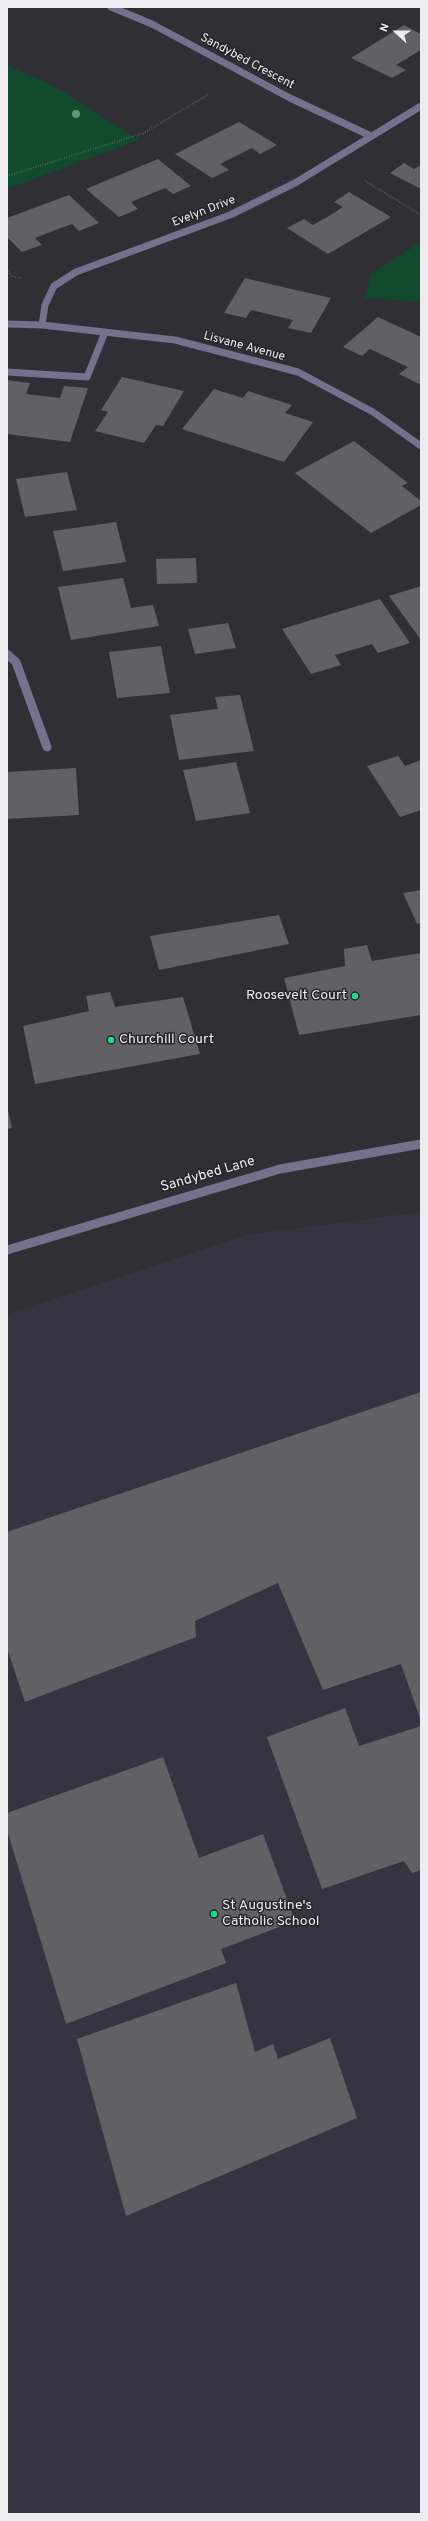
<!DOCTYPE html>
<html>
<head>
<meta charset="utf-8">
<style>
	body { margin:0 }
	#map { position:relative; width:428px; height:2521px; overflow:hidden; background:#302f35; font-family:Overpass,sans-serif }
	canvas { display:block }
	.frame { position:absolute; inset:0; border:8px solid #edecf0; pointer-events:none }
	.north { position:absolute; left:376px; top:12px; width:40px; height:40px; -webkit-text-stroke:3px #26252b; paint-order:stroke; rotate:291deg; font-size:11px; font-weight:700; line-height:16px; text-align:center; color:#edecf0 }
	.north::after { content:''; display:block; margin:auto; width:14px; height:18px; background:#edecf0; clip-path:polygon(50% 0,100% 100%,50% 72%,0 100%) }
</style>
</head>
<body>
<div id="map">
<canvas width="428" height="2521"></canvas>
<div class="frame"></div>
<div class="north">N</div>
</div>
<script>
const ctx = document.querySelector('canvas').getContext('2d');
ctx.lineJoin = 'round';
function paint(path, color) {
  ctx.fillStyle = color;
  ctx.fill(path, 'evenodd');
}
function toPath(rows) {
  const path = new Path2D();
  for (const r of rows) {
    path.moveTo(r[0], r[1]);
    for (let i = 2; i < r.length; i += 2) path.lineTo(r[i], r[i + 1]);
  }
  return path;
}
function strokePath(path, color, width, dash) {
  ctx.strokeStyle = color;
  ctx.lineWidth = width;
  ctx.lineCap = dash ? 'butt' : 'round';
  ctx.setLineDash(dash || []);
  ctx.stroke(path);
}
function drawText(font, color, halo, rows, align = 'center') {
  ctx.font = font + ' Overpass,sans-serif';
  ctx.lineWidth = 3;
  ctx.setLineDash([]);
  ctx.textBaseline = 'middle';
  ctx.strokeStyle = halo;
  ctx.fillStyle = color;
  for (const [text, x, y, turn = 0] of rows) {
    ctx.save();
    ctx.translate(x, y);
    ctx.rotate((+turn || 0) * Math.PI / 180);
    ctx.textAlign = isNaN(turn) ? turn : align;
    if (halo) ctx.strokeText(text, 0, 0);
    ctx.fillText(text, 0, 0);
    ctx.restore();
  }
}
const built = toPath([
	[421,1212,421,2514,7,2514,7,1314,247,1235]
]);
const green = toPath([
	[7,65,61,90,139,140,7,189],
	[421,242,421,302,365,298,371,274]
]);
const building = toPath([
	[404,25,421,34,421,50,396,65,406,70,392,78,351,58],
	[239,122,277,145,260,154,252,148,220,164,229,170,212,178,175,154],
	[158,159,191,186,173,194,165,188,131,202,138,209,119,217,86,189],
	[404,163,414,169,421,165,421,189,390,173],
	[349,192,391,217,328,254,287,228,304,219,313,225,329,216,343,207,334,202],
	[69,195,99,223,79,231,72,224,53,231,35,238,42,245,22,252,7,237,7,218],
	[245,278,287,288,331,298,311,333,288,328,293,320,251,310,246,318,224,313],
	[378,317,421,337,421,382,419,384,399,374,408,367,370,349,362,356,343,347],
	[122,377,184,391,163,426,156,425,144,443,95,431,108,412,101,410],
	[7,380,30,383,26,394,60,398,64,386,88,388,70,442,7,434],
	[214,389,243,398,248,391,292,405,285,413,313,422,284,462,182,429],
	[354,441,408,483,402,486,421,501,421,505,371,533,295,473],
	[67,472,77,510,25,517,16,479],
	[116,522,126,562,63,571,53,531],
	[196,558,197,583,157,584,156,559],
	[123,578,131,608,153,605,159,626,71,640,58,587],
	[421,586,421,640,389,596],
	[380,599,410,643,378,653,372,644,335,655,341,665,311,674,282,629],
	[228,623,236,648,195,654,188,629],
	[161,646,170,693,117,698,109,652],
	[240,695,254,751,179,760,170,715,218,709,215,697],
	[398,756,405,766,421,760,421,810,400,817,367,766],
	[236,762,250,813,196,821,183,770],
	[76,768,79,815,7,819,7,772],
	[421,890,421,923,417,924,403,893],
	[279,915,289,944,159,970,150,936],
	[367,945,372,961,421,953,421,1015,299,1035,284,978,345,966,344,949],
	[110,992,115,1007,183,997,200,1054,35,1084,23,1026,89,1011,86,996],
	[7,1106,12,1128,7,1129],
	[421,1392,421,1721,401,1664,323,1690,278,1583,195,1621,196,1637,25,1702,7,1648,7,1532],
	[345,1708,359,1746,421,1726,421,1870,412,1873,404,1861,322,1889,267,1737],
	[163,1757,199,1858,263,1834,295,1921,221,1949,226,1963,66,2024,7,1830,7,1813],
	[236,1983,255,2052,273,2044,278,2059,330,2038,357,2118,126,2216,77,2039]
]);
const path = toPath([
	[7,176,144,133,209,94],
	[365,181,421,215],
	[7,269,11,276,21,278]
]);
const minorFar1 = toPath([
	[111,7,152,24,290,98,371,136],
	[7,324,42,325,175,340,298,372,373,412,421,446],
	[42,325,45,305,54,286,76,272,230,215,295,183,421,106],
	[7,372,87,377,105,332]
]);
const minor = toPath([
	[7,654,16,662,47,747],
	[7,1250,280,1169,421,1144]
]);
const trees = [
	[76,114]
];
const markers = [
	[355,996,4,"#25d886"],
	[111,1040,4,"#25d886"],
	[214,1914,4,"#25d886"]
];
const farStreetnames = [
	["Sandybed Crescent",247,62,28],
	["Evelyn Drive",204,212,-21],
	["Lisvane Avenue",244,347,15]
];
const poiNames = [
	["Roosevelt Court",347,996,"right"],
	["Churchill Court",119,1040],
	["St Augustine's",222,1906],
	["Catholic School",222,1922]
];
const streetNames = [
	["Sandybed Lane",208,1175,-16]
];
paint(built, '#373441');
paint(green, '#114a2d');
paint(building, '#616067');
strokePath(path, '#7d7c81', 2, [0.5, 2]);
strokePath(minorFar1, '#76708c', 7);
strokePath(minor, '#76708c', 9);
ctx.fillStyle = '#609679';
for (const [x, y] of trees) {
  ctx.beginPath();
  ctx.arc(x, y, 4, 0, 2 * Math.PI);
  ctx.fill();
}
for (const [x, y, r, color] of markers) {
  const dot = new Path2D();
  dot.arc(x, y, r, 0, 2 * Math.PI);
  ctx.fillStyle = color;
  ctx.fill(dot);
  strokePath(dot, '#26252b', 1.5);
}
drawText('12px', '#edecf0', '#26252b', farStreetnames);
drawText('14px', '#edecf0', '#26252b', poiNames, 'left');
drawText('14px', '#edecf0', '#26252b', streetNames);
</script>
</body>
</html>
